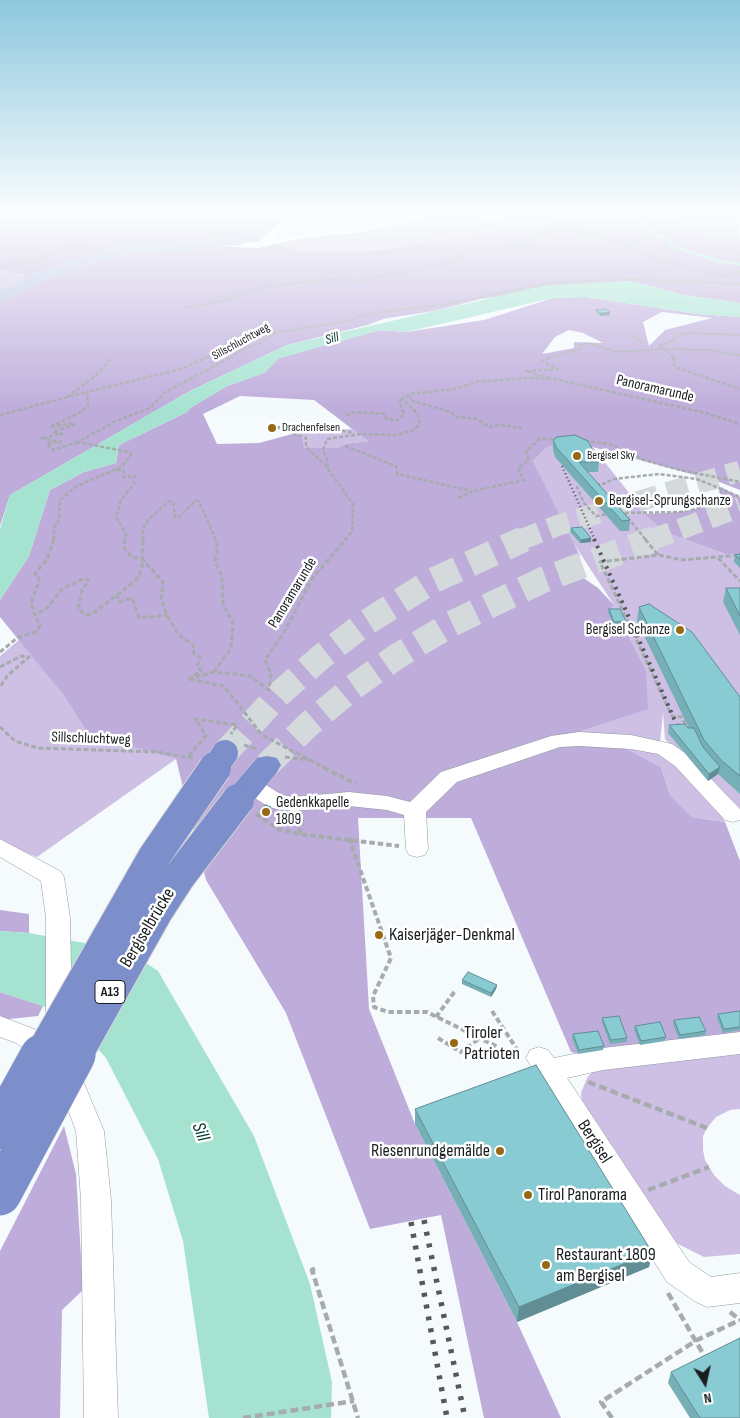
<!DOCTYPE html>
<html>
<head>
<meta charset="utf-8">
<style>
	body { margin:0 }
	#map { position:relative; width:740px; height:1418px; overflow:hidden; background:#f5fafd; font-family:"Sofia Sans Condensed",sans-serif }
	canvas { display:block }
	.north { position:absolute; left:680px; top:1358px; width:50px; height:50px; -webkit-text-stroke:4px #fff; paint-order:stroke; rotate:170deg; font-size:14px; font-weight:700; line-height:20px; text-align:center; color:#191d20 }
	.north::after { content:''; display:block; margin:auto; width:18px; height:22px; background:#191d20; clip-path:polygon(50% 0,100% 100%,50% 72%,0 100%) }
</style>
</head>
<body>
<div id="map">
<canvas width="740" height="1418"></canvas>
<div class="north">N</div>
</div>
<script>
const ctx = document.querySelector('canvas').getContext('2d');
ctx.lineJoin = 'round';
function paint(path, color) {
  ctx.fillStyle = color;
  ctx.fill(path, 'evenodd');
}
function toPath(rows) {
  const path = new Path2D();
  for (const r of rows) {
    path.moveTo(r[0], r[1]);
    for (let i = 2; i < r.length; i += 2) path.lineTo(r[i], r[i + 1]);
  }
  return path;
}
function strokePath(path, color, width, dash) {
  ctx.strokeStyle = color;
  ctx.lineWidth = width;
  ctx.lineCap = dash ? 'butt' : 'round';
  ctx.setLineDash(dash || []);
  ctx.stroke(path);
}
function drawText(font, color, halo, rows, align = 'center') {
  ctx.font = font + ' "Sofia Sans Condensed",sans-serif';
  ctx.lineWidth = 5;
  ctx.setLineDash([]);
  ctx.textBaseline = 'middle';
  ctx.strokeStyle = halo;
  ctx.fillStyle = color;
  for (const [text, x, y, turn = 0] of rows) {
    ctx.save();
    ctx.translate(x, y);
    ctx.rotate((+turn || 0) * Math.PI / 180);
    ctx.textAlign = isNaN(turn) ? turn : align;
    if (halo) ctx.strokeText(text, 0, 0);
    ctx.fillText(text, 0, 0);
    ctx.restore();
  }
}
const green = toPath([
	[442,213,477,213,479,218,490,221,517,214,515,213,551,213,547,217,549,224,489,231,379,250,298,251,273,244,297,238,393,224],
	[651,213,739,213,740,243,709,240,688,225],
	[0,270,24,273,20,280,0,290],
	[352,429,368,441,345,444,337,448,304,448,303,439,296,433],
	[578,443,592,446,645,513,665,532,725,554,740,555,740,820,665,739,663,712,660,743,719,811,725,822,692,817,670,795,661,767,623,747,570,735,628,636,614,625,608,613,614,605,566,532,533,461,547,447],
	[20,639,62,693,89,735,176,759,37,857,0,842,0,656],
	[740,1043,740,1109,730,1110,716,1117,707,1128,703,1136,703,1150,705,1160,714,1175,725,1186,740,1195,740,1254,704,1257,678,1244,663,1231,582,1104,581,1093,587,1078,603,1059]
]);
const forest = toPath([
	[0,213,271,213,272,217,277,213,296,213,264,241,298,251,380,250,491,231,550,224,548,217,552,213,651,213,688,225,709,240,740,243,740,303,684,295,630,281,481,299,434,311,383,319,368,325,287,345,190,391,10,495,0,526,0,290,20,280,24,274,0,270],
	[586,297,698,314,740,317,740,490,717,481,578,443,547,447,533,461,580,556,563,564,598,588,614,605,608,613,614,625,628,636,646,671,648,709,571,734,623,747,661,767,670,795,692,817,725,822,740,861,740,1043,603,1059,571,1052,471,818,358,818,369,1009,415,1124,517,1322,561,1418,484,1418,441,1215,370,1229,286,1013,206,880,176,759,89,735,62,693,0,617,0,600,29,556,50,490,84,472,116,463,119,445,187,412,190,408,227,386,264,373,279,358,380,330,406,332,484,320,553,298],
	[662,312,712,318,665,330,649,346,643,322],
	[569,330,583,333,603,343,574,342,574,348,542,354,555,337],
	[240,396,314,400,368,441,345,444,337,448,304,448,303,439,296,433,259,443,217,444,203,414],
	[721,487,740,497,740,555,725,554,665,532,645,514,680,512,696,509,720,498],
	[0,910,29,914,29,933,0,931],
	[0,992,43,1006,38,1016,0,1020],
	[64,1126,76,1174,83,1290,62,1310,60,1418,0,1418,0,1251]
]);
const water = toPath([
	[630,281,684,295,740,303,740,317,698,314,586,297,553,298,406,332,380,330,279,358,264,373,227,386,190,408,187,412,119,445,116,463,84,472,50,490,29,556,0,600,0,529,10,495,190,391,287,345,543,286],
	[0,931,29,933,128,951,158,971,254,1136,310,1284,332,1382,331,1418,209,1418,183,1241,158,1159,106,1058,77,1026,43,1006,0,992]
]);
const stream = toPath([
	[618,213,643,220,647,231,670,240,671,246,718,261,740,264]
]);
const highwayTunnelFar1 = toPath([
	[520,540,559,525,740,471],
	[651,540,740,507]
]);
const highwayTunnel = toPath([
	[225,753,278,695,321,657,364,624,432,581,524,539],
	[267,765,308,725,352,688,396,657,451,624,545,579,654,539]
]);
const pathFar4 = toPath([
	[557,213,554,218,556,225,564,230,599,235,612,241,636,242,625,248,649,254,654,259,711,273,727,276,732,274,731,270,733,269,740,273],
	[0,266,36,261,67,248,86,247],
	[183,308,222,301,267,286,330,279,357,281,436,266,455,260,465,250,521,247,535,243,534,237,541,233,564,230],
	[633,335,643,343],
	[205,358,216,353,224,345,243,342,264,334,338,323,374,313,441,305,551,283,630,279,740,284],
	[231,358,239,351,262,342,275,333],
	[547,358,580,349,579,345,588,343,617,352,664,349,659,346,674,340,676,335,688,333,740,335],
	[675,358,664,349,709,350,740,355]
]);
const pathFar3 = toPath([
	[673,357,675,367,740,389],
	[549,378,526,371,558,369,542,361,551,357],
	[410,395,410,400,450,412,457,417,477,419,489,427,499,425,522,428],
	[67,397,95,376,112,358],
	[0,415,87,392],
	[346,415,356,412,385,414,386,419,398,420,404,414,399,401,402,399],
	[585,441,609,444,644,460,680,470,740,482],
	[78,442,53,450,47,443,61,442,41,438,62,434,53,432,74,425,74,423,50,427,79,413,88,406,87,392,181,369,208,357],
	[345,446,396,466,397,474,472,491],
	[327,467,306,447,306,438,275,427,332,429,354,433],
	[117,470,124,471,123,477,135,476,134,484,121,500,116,517,126,534,125,540],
	[583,483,577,487,584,503,596,516,608,514],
	[596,484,603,484,614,479,659,474,697,479,740,497],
	[458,498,473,491,524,480,518,468,529,460,526,451,540,439,559,439],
	[619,513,680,512,696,509,720,497,721,487],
	[624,513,646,540],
	[54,540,54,527,59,520,60,500,77,486,121,467,131,455,129,452,78,442,116,421,150,408,164,393,232,357],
	[143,540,143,529,149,519,169,501,173,502,175,517,179,517,195,501,199,501,216,540],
	[345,540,352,532,353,504,327,468,328,462,323,451,327,439,361,434,397,435,413,430,419,425,419,418,417,413,402,399,410,394,455,389,476,382,528,378,555,379,706,413,740,424]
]);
const pathFar2 = toPath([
	[54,539,47,559,35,574,38,575,39,581,31,603,35,615,46,609,62,589,85,578,89,581,82,590,78,609,86,615,95,612,136,580,142,569,143,539],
	[125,539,124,548,132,557,142,559,163,582,161,599,167,615,178,634,193,645,194,654,200,657,197,667,201,670,194,676],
	[645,539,658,555],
	[718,558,740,581],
	[117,594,120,602,132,598,139,618,167,615],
	[0,652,17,638,35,632,40,626,35,615],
	[0,667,21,656,29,657,8,675,0,687],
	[214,672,231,648,233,623,223,604,222,576,215,561,218,549,215,539],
	[0,727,15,741,38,748,157,752,193,758],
	[689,731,682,717,672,716,600,562,659,555,682,560,740,555],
	[244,745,257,749],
	[189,756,206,735,195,719,237,725,231,734],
	[285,757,309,760],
	[327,769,262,735,224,686,188,679,214,672,250,676,269,690,271,673,265,660,283,634,312,579,346,539]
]);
const pathFar1 = toPath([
	[324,768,356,784],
	[256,814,278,829,299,834,399,846],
	[299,834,303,817],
	[349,838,391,958,373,996,374,1007,388,1012,427,1012,518,1057],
	[492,1011,520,1054],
	[436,1017,455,991],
	[438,1038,461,1052,480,1038]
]);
const path = toPath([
	[516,1055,519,1057],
	[588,1082,707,1128],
	[648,1190,709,1167],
	[315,1269,312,1270,358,1418],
	[668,1293,706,1359],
	[730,1312,740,1320],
	[243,1418,354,1401],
	[612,1418,601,1402,697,1340,740,1320]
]);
const minor = toPath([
	[295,213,307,213,275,238,319,230,315,213,325,213,330,229,358,227,420,213,438,213,437,215,358,233,305,238,258,248,228,247,222,244,228,241,258,242,283,220,295,213],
	[579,732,631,735,672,744,689,756,740,809,740,820,733,822,725,820,675,766,658,754,631,749,579,746,560,747,457,782,426,812,428,849,425,855,417,857,409,855,406,849,404,815,387,810,349,806,294,811,277,809,269,807,242,790,239,785,242,780,250,778,258,780,282,795,294,797,349,792,387,796,410,802,441,772,551,736,579,732],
	[0,839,60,871,64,877,70,918,72,1019,68,1026,59,1029,50,1026,46,1019,46,918,41,881,0,857,0,839],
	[0,1016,34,1029,60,1045,64,1053,60,1061,51,1064,42,1061,16,1043,0,1037,0,1016],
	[740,1032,740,1054,603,1070,567,1078,689,1262,711,1277,740,1273,740,1303,707,1307,696,1302,667,1282,526,1058,530,1050,539,1047,548,1050,554,1058,603,1048,740,1032],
	[67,1061,76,1064,104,1131,111,1200,118,1418,84,1418,81,1200,76,1131,54,1072,58,1064,67,1061]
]);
const major = toPath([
	[256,213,268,213,268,229,261,237,243,244,201,250,131,253,109,258,42,281,0,303,0,292,32,275,101,251,131,245,201,242,235,237,254,228,256,213]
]);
const highway = toPath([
	[267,756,277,758,281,765,277,772,249,807,238,810,227,807,223,800,227,793,257,758,267,756]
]);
const railFar2 = toPath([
	[562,466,595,540]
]);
const railFar1 = toPath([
	[594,539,680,732]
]);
const rail = toPath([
	[424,1220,465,1418],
	[411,1222,447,1418]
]);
const highwayBridgeFar2 = toPath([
	[214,769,225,753]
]);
const highwayBridgeFar1 = toPath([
	[40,1057,154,857,215,768],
	[75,1057,157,911,179,877,238,800]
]);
const highwayBridge = toPath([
	[0,1129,41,1055],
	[0,1195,75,1055]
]);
const wall = toPath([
	[596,310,610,312,610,315,600,316,596,313],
	[553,440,599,462,598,472,587,472,630,520,629,531,620,531,555,457,553,450],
	[571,528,591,538,591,542,580,543,570,532],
	[740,554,740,568,734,562,735,555],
	[726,588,740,588,740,635,723,602],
	[639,607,740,697,740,794,718,774,708,781,668,733,669,725,689,728,637,621],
	[609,609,626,621,625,625,614,625,608,613],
	[271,807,271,811,267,816,262,813,261,809],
	[462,980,497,985,496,989,491,997,462,984],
	[740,1011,740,1030,723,1033,717,1018,718,1014],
	[602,1018,627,1038,627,1042,610,1044,602,1022],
	[674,1020,706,1031,705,1035,679,1039,673,1024],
	[635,1026,666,1037,665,1041,640,1045,634,1030],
	[573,1034,604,1046,603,1050,578,1054,572,1038],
	[415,1109,652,1252,649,1267,517,1322,415,1124],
	[671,1372,740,1418,690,1418,668,1383]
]);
const shadedWall = toPath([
	[610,312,610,315,600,316,600,313],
	[591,538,591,542,580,543,581,540],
	[720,767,718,774,708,781,709,774],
	[271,807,271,811,267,816,267,812],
	[497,985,496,989,491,997,491,993],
	[652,1252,649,1267,517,1322,519,1307]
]);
const building = toPath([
	[606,309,610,312,600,313,596,310,606,309],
	[575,435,588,441,599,462,579,462,630,520,622,521,556,447,553,440,557,437,575,435],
	[582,527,591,538,581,540,571,528,582,527],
	[740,554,740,559,735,555,740,554],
	[726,588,740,588,740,616,726,588],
	[649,604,692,632,740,697,740,776,721,760,704,740,639,607,649,604],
	[609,609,620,609,626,621,614,622,609,609],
	[685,724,688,728,694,728,703,747,720,767,709,774,669,725,685,724],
	[266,805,271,807,267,812,261,809,266,805],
	[468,972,497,985,491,993,462,980,468,972],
	[740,1011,740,1027,724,1029,718,1014,740,1011],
	[619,1016,627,1038,611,1040,602,1018,619,1016],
	[699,1017,706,1031,680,1035,674,1020,699,1017],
	[660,1022,666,1037,641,1041,635,1026,660,1022],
	[598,1031,604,1046,579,1050,573,1034,598,1031],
	[536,1065,652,1252,519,1307,415,1109,536,1065],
	[740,1338,740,1418,700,1418,671,1372,740,1338]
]);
const markers = [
	[272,428,5,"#956916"],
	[577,456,5,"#956916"],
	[599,501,5,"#956916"],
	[680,630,5,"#956916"],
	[266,812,5,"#956916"],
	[379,935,5,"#956916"],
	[454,1043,5,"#956916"],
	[500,1151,5,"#956916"],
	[528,1195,5,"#956916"],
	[546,1265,5,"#956916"]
];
const farStreetnames = [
	["Sillschluchtweg",241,342,-29]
];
const farPoinames = [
	["Drachenfelsen",282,428],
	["Bergisel Sky",587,456]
];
const farWaternames = [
	["Sill",332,339,-15]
];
const shields = [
	[110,992,30]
];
const shieldNames = [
	["A13",110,992]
];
const streetNames = [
	["Panoramarunde",655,389,13],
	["Panoramarunde",293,593,-59],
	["Sillschluchtweg",91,739,2]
];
const poiNames = [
	["Bergisel-Sprungschanze",609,501],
	["Bergisel Schanze",670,630,"right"],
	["Gedenkkapelle",276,803],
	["1809",276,820]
];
const nearStreetnames = [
	["Bergiselbrücke",148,928,-59],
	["Bergisel",594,1142,57]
];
const nearPoinames = [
	["Kaiserjäger-Denkmal",389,935],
	["Tiroler",464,1033],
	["Patrioten",464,1054],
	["Riesenrundgemälde",490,1151,"right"],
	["Tirol Panorama",538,1195],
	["Restaurant 1809",556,1255],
	["am Bergisel",556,1276]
];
const nearWaternames = [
	["Sill",200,1132,69]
];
paint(green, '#cec0e5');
paint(forest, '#beacdb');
paint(water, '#a5e3d0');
strokePath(stream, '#a5e3d0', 3);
strokePath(highwayTunnelFar1, '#d4d9dc', 21, [21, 10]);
strokePath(highwayTunnel, '#d4d9dc', 26, [26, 13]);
strokePath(minor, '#8f9aa2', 1);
strokePath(major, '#d6d6d7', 1);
strokePath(highway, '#d6d6d7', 1);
strokePath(pathFar4, '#a6abae', 2, [3, 1]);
strokePath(pathFar3, '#a6abae', 2.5, [4, 2]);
strokePath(pathFar2, '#a6abae', 3, [5, 2.5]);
strokePath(pathFar1, '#a6abae', 4, [5.5, 3]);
strokePath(path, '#a6abae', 4.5, [8, 4]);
paint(minor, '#fff');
paint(major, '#b0bce0');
paint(highway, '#7c8fcb');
strokePath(railFar2, '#54585b', 2.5, [1, 3]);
strokePath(railFar1, '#54585b', 4, [2.5, 5]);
strokePath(rail, '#54585b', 5.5, [4, 8]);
strokePath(highwayBridgeFar2, '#d6d6d7', 27, []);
strokePath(highwayBridgeFar1, '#d6d6d7', 34, []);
strokePath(highwayBridge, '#d6d6d7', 42, []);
strokePath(highwayBridgeFar2, '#7c8fcb', 26);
strokePath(highwayBridgeFar1, '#7c8fcb', 32);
strokePath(highwayBridge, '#7c8fcb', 41);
paint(wall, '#76afb5');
paint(shadedWall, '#608e94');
paint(building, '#89cbd3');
strokePath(building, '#608e94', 1);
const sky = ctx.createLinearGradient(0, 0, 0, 411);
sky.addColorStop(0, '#8dc7de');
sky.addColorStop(0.52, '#fafdfe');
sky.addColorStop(1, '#fafdfe00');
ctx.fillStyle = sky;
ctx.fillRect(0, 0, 740, 411);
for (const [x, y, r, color] of markers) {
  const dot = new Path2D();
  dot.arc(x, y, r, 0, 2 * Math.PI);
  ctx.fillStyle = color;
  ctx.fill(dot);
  strokePath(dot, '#fff', 2);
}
drawText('12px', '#191d20', '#fff', farStreetnames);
drawText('12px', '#191d20', '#fff', farPoinames, 'left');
drawText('italic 14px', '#023b2f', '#fff', farWaternames);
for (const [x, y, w] of shields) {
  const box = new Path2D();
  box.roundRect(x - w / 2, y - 11.5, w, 23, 4);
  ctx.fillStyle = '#fff';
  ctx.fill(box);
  strokePath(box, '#191d20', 1);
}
drawText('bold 14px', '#191d20', null, shieldNames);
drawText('15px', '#191d20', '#fff', streetNames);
drawText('15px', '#191d20', '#fff', poiNames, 'left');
drawText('18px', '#191d20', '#fff', nearStreetnames);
drawText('18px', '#191d20', '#fff', nearPoinames, 'left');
drawText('italic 19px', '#023b2f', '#fff', nearWaternames);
</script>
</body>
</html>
